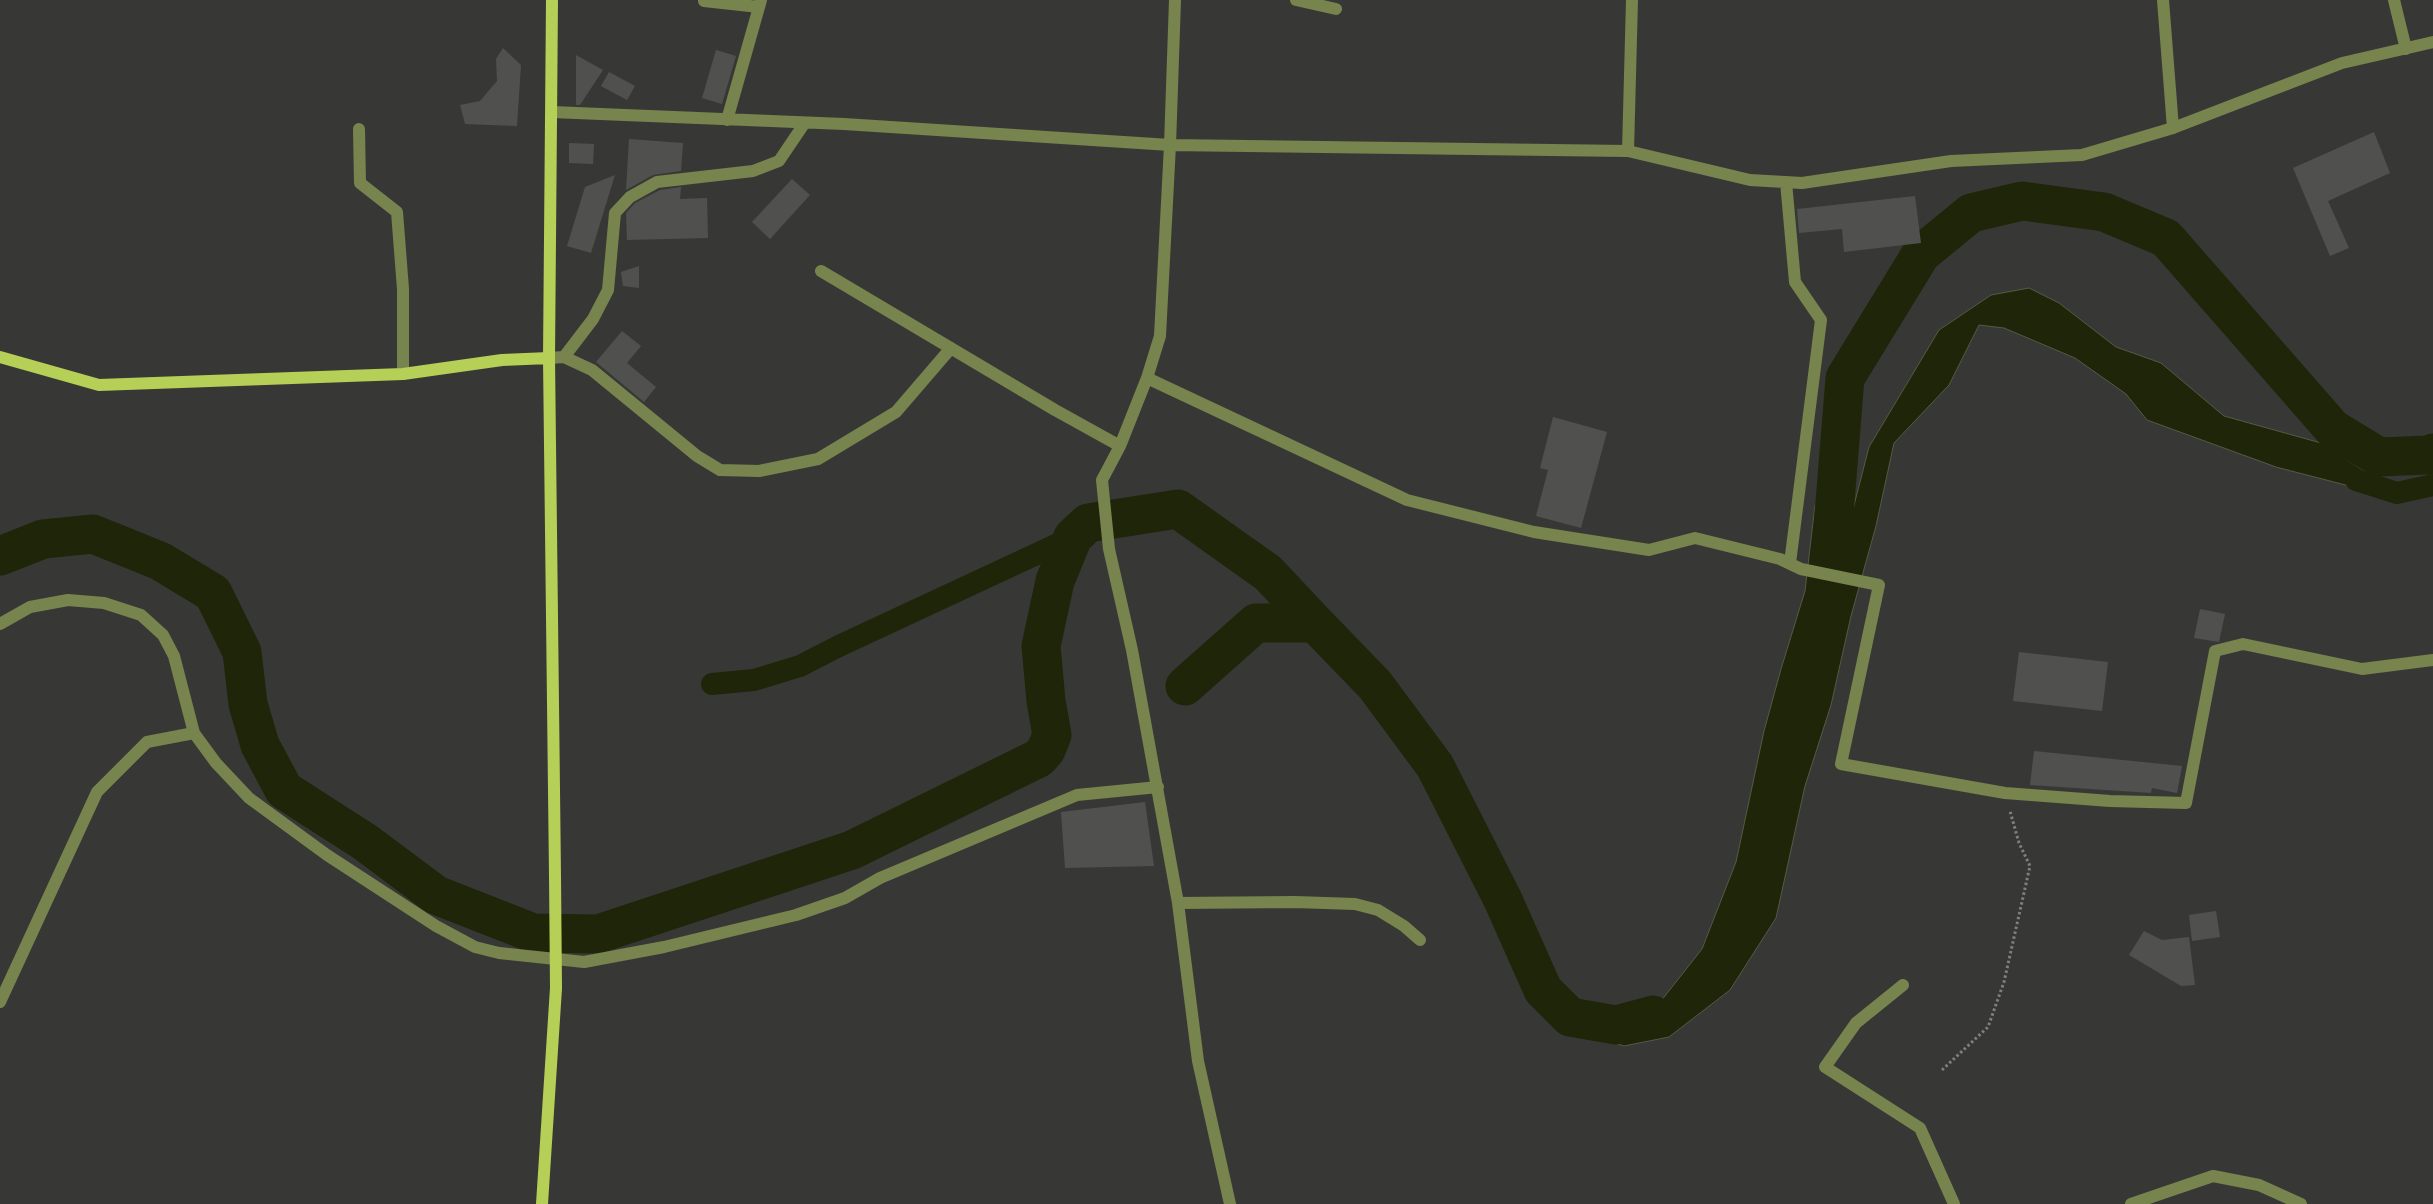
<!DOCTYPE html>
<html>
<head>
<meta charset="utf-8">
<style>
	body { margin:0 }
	canvas { display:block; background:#373835 }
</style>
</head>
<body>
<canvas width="2433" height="1204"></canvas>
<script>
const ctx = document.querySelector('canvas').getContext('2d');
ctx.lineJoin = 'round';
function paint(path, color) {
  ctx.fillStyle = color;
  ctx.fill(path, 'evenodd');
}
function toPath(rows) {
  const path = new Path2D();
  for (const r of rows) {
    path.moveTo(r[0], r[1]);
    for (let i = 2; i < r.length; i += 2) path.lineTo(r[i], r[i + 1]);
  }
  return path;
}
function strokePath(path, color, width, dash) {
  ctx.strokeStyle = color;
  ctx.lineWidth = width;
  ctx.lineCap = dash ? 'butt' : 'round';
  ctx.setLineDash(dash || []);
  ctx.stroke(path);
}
const water = toPath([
	[2029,288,2059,303,2116,347,2161,363,2224,416,2321,443,2386,485,2384,495,2276,467,2147,420,2126,394,2075,358,2004,328,1979,325,1949,385,1894,443,1876,526,1851,616,1831,705,1805,786,1776,918,1730,990,1669,1037,1624,1046,1592,1035,1610,1009,1661,1001,1702,949,1736,862,1764,731,1781,669,1805,591,1815,505,1851,517,1869,447,1939,330,1991,295,2029,288]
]);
const canal = toPath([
	[2356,480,2397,493,2433,485],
	[712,684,754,680,800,666,839,646,1073,537]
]);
const river = toPath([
	[0,556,43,539,93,534,160,561,213,593,242,652,248,704,260,745,284,790,365,842,436,895,533,933,598,934,852,850,1039,758,1046,750,1052,735,1046,701,1041,646,1055,581,1073,537,1088,523,1178,509,1268,573,1315,623],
	[1830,564,1845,378,1921,254,1971,213,2022,201,2104,212,2166,238,2333,429,2379,457,2428,455,2433,453],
	[1185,686,1256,623,1315,623,1375,685,1435,766,1503,900,1543,990,1570,1017,1616,1025,1653,1015]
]);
const building = toPath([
	[503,48,521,65,517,126,465,124,460,105,480,101,497,81,496,59],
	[716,50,736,56,722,104,702,98],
	[576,55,603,70,580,105,576,105],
	[609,72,635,86,627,100,601,86],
	[2374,132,2390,173,2328,201,2349,248,2330,256,2293,168],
	[629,139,683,143,681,171,653,175,626,190],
	[569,143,594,144,593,164,569,163],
	[615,175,591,253,567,246,585,187],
	[792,179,810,195,770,239,752,222],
	[681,187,680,199,707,198,708,238,627,240,626,213,635,203,660,190],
	[1915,196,1921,243,1844,252,1842,229,1799,233,1797,209],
	[639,266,639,288,623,286,621,272],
	[622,331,641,346,627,363,656,387,644,402,596,362],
	[1553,417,1607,432,1581,528,1536,516,1548,470,1540,468],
	[2200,609,2225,614,2219,642,2194,638],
	[2019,652,2108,662,2102,711,2013,701],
	[2034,751,2182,766,2177,793,2152,788,2151,793,2030,785],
	[1145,802,1154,866,1065,868,1061,812],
	[2216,911,2220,937,2192,941,2189,915],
	[2144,931,2162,940,2189,937,2195,985,2181,986,2129,955]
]);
const path = toPath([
	[1942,1070,1988,1027,2004,982,2030,866,2019,843,2010,811]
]);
const minor = toPath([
	[1175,0,1170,145,1160,336,1147,378,1120,446,1102,480,1109,549,1132,650,1178,903,1198,1061,1230,1204],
	[1296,0,1336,9],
	[2163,0,2173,128],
	[2394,0,2406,49],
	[704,1,759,7],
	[552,112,844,124,1170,145,1628,151,1750,180,1802,183,1951,161,2082,155,2173,128,2342,63,2433,42],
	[727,120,761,0],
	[359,129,360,183,397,212,403,289,403,374],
	[1628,151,1632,0],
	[1786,182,1795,282,1821,320,1790,563],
	[821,271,1055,410,1120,446],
	[564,357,593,319,608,290,615,213,630,197,657,182,753,171,779,161,804,124],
	[549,358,564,357,592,370,697,456,720,470,759,471,818,459,896,412,951,348],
	[1147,378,1407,500,1534,532,1649,550,1695,538,1780,559,1801,569,1879,585,1841,764,2005,793,2110,801,2186,803,2215,651,2243,644,2362,669,2433,660],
	[0,624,30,607,68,600,104,603,141,615,163,635,174,656,194,733,216,763,249,798,327,855,436,926,475,947,499,953,584,962,664,947,796,915,845,898,880,878,1077,795,1158,787],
	[1178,903,1295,902,1355,904,1378,910,1404,926,1420,940],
	[1903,985,1856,1023,1825,1067,1920,1128,1954,1204],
	[0,1002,97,792,147,742,194,733],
	[2131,1204,2213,1176,2259,1185,2301,1204]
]);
const major = toPath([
	[552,0,549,358,555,876],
	[0,357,99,385,403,374,502,360,549,358],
	[542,1204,556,988]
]);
const majorBridge = toPath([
	[555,876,556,988]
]);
paint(water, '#1f2509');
strokePath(water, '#555945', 1);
strokePath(canal, '#1f2509', 22);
strokePath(river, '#1f2509', 39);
paint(building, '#50514e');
strokePath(path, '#7f7f7d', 3, [2.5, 2.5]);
strokePath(minor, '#77844d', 12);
strokePath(major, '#b6cf56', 12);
strokePath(majorBridge, '#b6cf56', 12);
</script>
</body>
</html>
